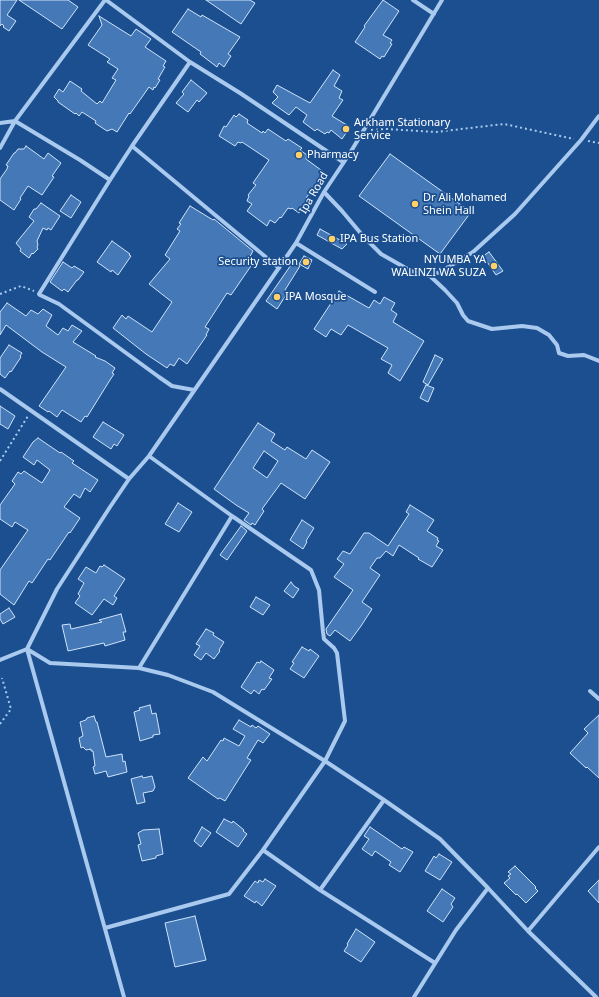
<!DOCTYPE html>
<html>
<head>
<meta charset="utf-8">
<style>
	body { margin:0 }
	canvas { display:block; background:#1b4f8f }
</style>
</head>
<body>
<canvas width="599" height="997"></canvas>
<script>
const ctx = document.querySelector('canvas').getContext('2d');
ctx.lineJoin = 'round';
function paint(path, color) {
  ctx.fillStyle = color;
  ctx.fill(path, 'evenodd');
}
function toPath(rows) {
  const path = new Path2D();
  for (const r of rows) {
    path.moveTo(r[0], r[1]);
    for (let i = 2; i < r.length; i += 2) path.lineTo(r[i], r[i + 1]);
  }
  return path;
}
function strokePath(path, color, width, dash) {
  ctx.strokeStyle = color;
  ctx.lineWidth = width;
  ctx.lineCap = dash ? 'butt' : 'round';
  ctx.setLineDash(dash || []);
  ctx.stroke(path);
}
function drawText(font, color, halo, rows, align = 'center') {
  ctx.font = font + ' "Noto Sans",sans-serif';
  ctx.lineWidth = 3.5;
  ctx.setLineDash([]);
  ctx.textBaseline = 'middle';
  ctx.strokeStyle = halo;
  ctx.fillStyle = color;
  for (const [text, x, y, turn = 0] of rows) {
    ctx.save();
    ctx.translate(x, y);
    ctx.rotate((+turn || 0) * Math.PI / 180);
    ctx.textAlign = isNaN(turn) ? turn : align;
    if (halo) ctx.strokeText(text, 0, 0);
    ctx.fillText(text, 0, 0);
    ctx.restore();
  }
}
const building = toPath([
	[0,0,17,0,7,15,16,21,9,31,3,27,4,26,2,24,0,26,0,0],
	[19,0,68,0,78,7,62,29,19,0],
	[206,0,250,0,255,3,241,24,206,0],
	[383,0,399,11,383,35,392,40,390,43,392,44,384,57,382,56,380,59,355,42,365,27,364,26,383,0],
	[188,9,201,17,202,15,240,37,228,54,231,56,224,67,219,63,217,67,200,54,201,52,172,32,188,9],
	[99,16,131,36,136,29,151,39,145,47,166,61,163,66,165,67,158,79,160,80,155,88,154,87,153,90,149,87,130,114,129,113,117,132,112,129,107,131,95,123,96,121,82,112,79,116,76,113,75,114,58,102,58,101,54,97,59,89,63,92,70,81,82,89,81,91,97,104,100,101,102,103,116,80,112,78,118,69,107,62,110,59,88,45,102,25,99,16],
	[333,70,340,75,334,86,342,91,339,98,343,100,332,116,350,127,342,139,331,130,329,133,327,132,325,134,317,129,315,131,303,122,307,115,296,107,289,115,272,103,278,97,273,92,277,85,310,103,333,70],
	[191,80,207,93,199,102,197,100,188,112,176,103,184,94,182,92,191,80],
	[239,114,248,120,247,123,262,133,263,131,265,133,268,129,286,141,288,139,302,148,300,150,307,155,306,159,325,173,306,198,309,201,299,213,292,208,291,209,288,208,281,218,280,217,275,223,270,220,267,226,247,211,252,204,247,201,249,196,248,195,256,185,253,183,269,160,242,142,241,143,238,142,235,146,219,136,224,126,226,127,234,115,236,117,239,114],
	[26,146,44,159,48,153,61,163,52,176,54,177,42,195,28,186,20,198,21,199,14,210,0,200,0,179,7,169,8,166,6,165,14,153,15,153,18,149,24,149,26,146],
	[390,154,471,212,440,254,359,196,390,154],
	[71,195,81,202,71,218,60,211,71,195],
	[41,203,60,216,51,230,48,228,47,230,43,228,37,241,38,245,37,247,38,249,33,254,32,253,29,258,20,251,21,249,16,243,34,221,29,217,34,209,36,209,41,203],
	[190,206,213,220,214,219,253,251,248,260,253,263,231,295,227,293,205,327,209,329,206,335,207,335,187,364,179,358,174,366,170,364,167,368,146,354,113,328,122,315,126,319,128,316,152,332,172,302,149,284,170,259,165,255,180,231,177,229,181,224,179,223,190,206],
	[320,229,347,244,342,249,317,235,320,229],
	[112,241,130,254,129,255,131,256,118,275,112,270,111,272,97,262,112,241],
	[489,252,503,271,496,275,483,256,489,252],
	[304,256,312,260,308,269,299,264,304,256],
	[63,262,72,268,74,266,84,272,78,280,77,280,68,292,64,289,62,291,50,282,63,262],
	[293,262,300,266,285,290,288,292,277,309,266,301,293,262],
	[339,291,369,308,374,300,380,304,384,297,395,303,391,310,397,314,393,322,424,341,400,381,388,373,392,365,381,359,388,348,348,325,341,335,331,329,326,337,314,329,339,291],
	[7,303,26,316,31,310,38,314,43,309,52,315,46,326,58,335,63,328,68,331,72,325,82,331,73,342,96,356,95,357,105,361,115,368,112,373,114,374,110,380,87,417,85,416,81,422,62,410,57,417,49,411,48,412,39,406,66,367,42,352,6,325,0,335,0,312,7,303],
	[9,345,22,353,20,356,21,357,11,372,10,371,5,378,0,374,0,358,9,345],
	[435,355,443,359,428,385,423,382,435,355],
	[426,385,434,388,428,402,420,398,426,385],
	[0,406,15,416,8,429,0,424,0,406],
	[103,422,124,435,117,446,114,444,111,449,93,437,103,422],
	[258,423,275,434,271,441,285,450,287,447,306,459,312,450,330,462,305,499,281,483,262,509,264,511,255,525,252,523,251,525,244,520,249,513,236,505,214,489,258,423],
	[264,451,278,461,267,478,253,468,264,451],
	[38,438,60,453,61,452,74,461,72,463,98,480,90,492,85,488,80,498,74,494,64,507,80,518,70,533,69,532,50,560,48,559,32,583,29,581,14,605,0,594,0,570,28,530,15,522,12,527,0,519,0,505,15,484,12,481,18,472,21,474,24,471,42,483,50,470,37,460,34,465,23,457,33,442,38,438],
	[178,503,192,512,179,532,165,524,178,503],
	[410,505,434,520,427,531,438,538,437,540,439,541,436,546,443,550,432,567,418,559,419,558,399,545,393,556,386,551,380,558,377,558,370,568,380,575,362,602,372,609,361,626,350,641,335,630,330,636,327,634,326,629,353,590,334,577,344,564,337,559,343,551,350,554,364,533,369,533,388,546,409,514,406,512,410,505],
	[302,520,314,528,306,541,307,542,303,549,290,540,302,520],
	[241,526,247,531,227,560,220,555,241,526],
	[104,565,125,579,114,596,117,598,113,605,104,599,92,615,75,603,80,596,78,594,84,583,78,579,86,567,96,573,100,566,102,567,104,565],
	[291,582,294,586,299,589,293,598,284,591,291,582],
	[256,597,270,605,263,615,250,607,256,597],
	[9,608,15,617,3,624,0,619,0,614,9,608],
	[121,614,126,632,123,632,125,640,105,646,104,643,68,651,62,625,70,624,71,629,102,622,99,620,121,614],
	[206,629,214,633,213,635,224,642,219,650,220,651,214,659,206,653,201,660,194,655,200,646,196,644,206,629],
	[302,647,309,651,310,649,319,656,304,678,290,669,294,663,292,662,302,647],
	[261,661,274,670,269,678,272,679,264,690,262,689,259,694,254,690,251,694,241,687,257,662,260,663,261,661],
	[150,705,152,714,156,713,160,734,153,735,153,737,140,741,134,712,140,710,139,708,150,705],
	[599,715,599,778,587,767,586,768,570,753,588,733,584,729,599,715],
	[94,716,96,722,97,722,106,757,122,754,123,762,125,761,127,772,108,777,106,771,95,774,93,767,95,766,93,751,91,751,91,749,86,750,83,747,81,748,79,738,83,736,80,722,86,720,87,718,94,716],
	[239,720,251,727,252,725,256,728,258,726,270,734,263,743,258,740,247,758,251,760,247,766,225,801,220,798,218,799,188,778,203,757,207,761,221,740,223,741,224,738,239,746,245,736,233,729,239,720],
	[142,776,143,778,152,776,155,787,153,791,143,793,145,802,137,804,131,779,142,776],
	[224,819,232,823,233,821,244,830,243,831,247,834,238,847,216,832,224,819],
	[202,827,211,833,201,847,194,841,202,827],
	[370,827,402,849,404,847,413,852,400,872,389,865,391,862,375,851,372,856,362,849,369,839,364,836,370,827],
	[159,829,163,854,156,856,156,858,142,861,138,845,141,844,138,833,143,830,159,829],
	[439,854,452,862,440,880,425,871,434,856,436,858,439,854],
	[515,866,536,887,535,888,538,891,526,903,517,894,516,895,504,883,510,878,508,876,511,874,508,872,515,866],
	[265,879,276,886,262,906,256,901,255,903,244,896,255,881,258,883,259,880,263,882,265,879],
	[599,880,599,903,588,891,599,880],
	[442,889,455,898,451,904,453,907,443,922,427,911,442,889],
	[195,916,206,960,175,967,165,923,195,916],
	[356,929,375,942,361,962,344,951,348,945,347,944,356,929]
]);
const path = toPath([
	[371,130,386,129,436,132,504,124,574,139],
	[588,141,599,143],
	[0,294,21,286,34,291],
	[0,461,28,416],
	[0,724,11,709,2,678]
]);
const street = toPath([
	[106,0,190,62,132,146,110,180,39,294,40,295,59,304,159,377,172,386,194,390],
	[413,0,434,14],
	[190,62,240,93,343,162],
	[0,123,15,121,80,160,110,180],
	[132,146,279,268],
	[0,148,15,121,105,0],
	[324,192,342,211,363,236,381,254,411,271,430,276,445,290,457,303,463,315,468,321,492,329,522,326,537,328,549,335,557,345,559,353,568,356,584,355,599,361],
	[296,243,375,292],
	[430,276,442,271,473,252,515,214,581,140,599,116],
	[0,389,129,479],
	[27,649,50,663,139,668,168,675,213,692,325,761,384,800,440,839,488,888,528,931,596,997],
	[27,649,124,997],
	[0,660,27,649,57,589,110,507,129,479,149,456,296,243,324,192,350,153,442,0],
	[139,668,232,516,149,456],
	[590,691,599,699],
	[263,850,320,890,435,963],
	[320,890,384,800],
	[105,928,229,894,263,850,325,761,345,721,337,653,334,648,324,639,323,632,319,590,311,570,232,516],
	[528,931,599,847],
	[414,997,456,930,488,888]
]);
const markers = [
	[346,129,4,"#ffd166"],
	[299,155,4,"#ffd166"],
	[415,204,4,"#ffd166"],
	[332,239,4,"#ffd166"],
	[306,262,4,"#ffd166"],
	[494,266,4,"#ffd166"],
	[277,297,4,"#ffd166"]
];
const poiNames = [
	["Arkham Stationary",354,123],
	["Service",354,136],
	["Pharmacy",307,155],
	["Dr Ali Mohamed",423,198],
	["Shein Hall",423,211],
	["IPA Bus Station",340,239],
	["NYUMBA YA",486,260,"right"],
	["WALINZI WA SUZA",486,273,"right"],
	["Security station",298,262,"right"],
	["IPA Mosque",285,297]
];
const streetNames = [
	["Ipa Road",314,193,-60]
];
paint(building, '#4478b7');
strokePath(building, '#cfe3fa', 1);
strokePath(path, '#a9c9ee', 2, [2, 3]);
strokePath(street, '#a9c9ee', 4);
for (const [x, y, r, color] of markers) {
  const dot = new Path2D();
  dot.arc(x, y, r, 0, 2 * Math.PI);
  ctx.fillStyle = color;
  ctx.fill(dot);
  strokePath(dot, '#1b4f8f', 1.5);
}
drawText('11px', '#fff', '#1b4f8f', poiNames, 'left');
drawText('11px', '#fff', '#1b4f8f', streetNames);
</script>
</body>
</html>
